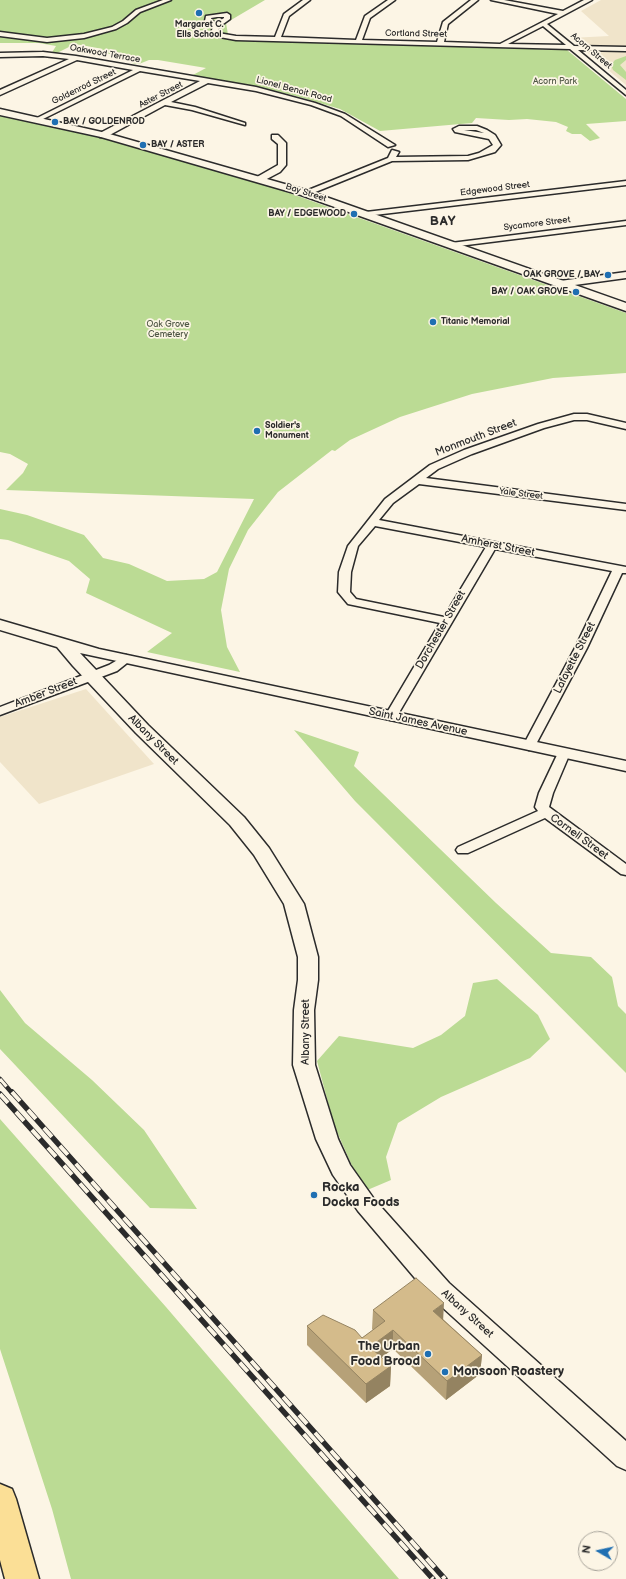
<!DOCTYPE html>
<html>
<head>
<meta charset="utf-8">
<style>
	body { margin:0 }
	#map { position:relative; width:626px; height:1579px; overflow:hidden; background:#fcf5e5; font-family:"Balsamiq Sans",sans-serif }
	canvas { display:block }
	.north { position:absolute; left:578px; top:1531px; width:40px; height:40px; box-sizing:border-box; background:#fcf5e5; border:1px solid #a8a49b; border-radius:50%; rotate:279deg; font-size:11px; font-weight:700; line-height:16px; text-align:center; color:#2b2b2b }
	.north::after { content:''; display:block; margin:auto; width:14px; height:18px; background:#1f6fb2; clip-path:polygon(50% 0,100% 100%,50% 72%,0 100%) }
</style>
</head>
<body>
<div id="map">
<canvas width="626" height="1579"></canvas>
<div class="north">N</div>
</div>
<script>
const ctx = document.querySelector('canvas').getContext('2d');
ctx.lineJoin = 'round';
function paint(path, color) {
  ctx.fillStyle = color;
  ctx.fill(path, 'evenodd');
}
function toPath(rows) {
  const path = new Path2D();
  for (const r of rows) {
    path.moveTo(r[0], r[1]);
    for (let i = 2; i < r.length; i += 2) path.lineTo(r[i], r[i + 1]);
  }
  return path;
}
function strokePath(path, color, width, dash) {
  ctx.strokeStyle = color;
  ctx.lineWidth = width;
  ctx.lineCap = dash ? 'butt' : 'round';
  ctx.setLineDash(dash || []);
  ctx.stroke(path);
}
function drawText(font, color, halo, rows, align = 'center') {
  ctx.font = font + ' "Balsamiq Sans",sans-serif';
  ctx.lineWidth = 3.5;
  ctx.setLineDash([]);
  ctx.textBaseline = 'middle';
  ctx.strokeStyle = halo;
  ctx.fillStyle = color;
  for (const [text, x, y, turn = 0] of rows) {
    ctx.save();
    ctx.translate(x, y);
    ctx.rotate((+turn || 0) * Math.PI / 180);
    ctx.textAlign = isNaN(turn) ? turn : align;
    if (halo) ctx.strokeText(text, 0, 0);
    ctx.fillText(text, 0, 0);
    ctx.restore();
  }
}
const built = toPath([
	[601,0,626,0,626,85,570,38,609,36,581,11],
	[86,689,154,764,39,804,0,762,0,717]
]);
const green = toPath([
	[0,0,265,0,226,23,229,40,567,50,626,99,626,121,586,124,600,138,590,141,581,134,572,134,566,131,568,127,556,122,527,119,509,120,476,118,472,123,380,131,340,109,296,96,275,91,232,88,240,84,191,76,206,68,158,60,149,60,139,64,131,63,136,59,99,52,103,49,75,44,55,54,51,54,56,46,39,43,0,43],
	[626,56,626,60,620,65,626,72,626,80,613,70,611,65,615,60],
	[0,116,101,138,275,188,626,313,626,373,553,378,472,394,400,417,350,440,335,451,332,450,278,492,248,530,229,569,221,610,227,647,240,672,147,652,172,633,86,593,90,579,69,561,8,540,0,539,0,509,27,515,84,535,103,558,129,564,167,581,204,579,217,572,254,499,6,490,23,473,28,464,10,454,0,452],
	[294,730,359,752,354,766,496,903,551,953,591,957,612,977,618,1006,626,1014,626,1073,355,801],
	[497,979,538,1015,550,1039,530,1058,441,1097,398,1123,386,1157,391,1180,365,1191,356,1175,334,1125,317,1061,339,1036,413,1048,441,1035,465,1016,473,983],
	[0,990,25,1023,92,1080,144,1130,197,1209,150,1208,0,1049],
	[0,1119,166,1307,399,1579,71,1579,52,1509,0,1349]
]);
const minor = toPath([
	[163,0,171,0,140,12,127,23,116,29,84,38,47,42,0,36,0,32,47,38,84,34,112,27,123,21,136,10,163,0],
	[303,0,310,0,289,16,281,37,356,40,365,16,388,0,395,0,370,18,362,40,437,42,443,22,471,0,478,0,448,24,444,42,500,44,558,14,491,0,504,0,563,11,584,0,592,0,547,24,574,46,626,47,626,51,578,50,626,90,626,95,570,49,236,40,214,36,211,33,213,27,205,21,206,16,227,13,230,15,230,19,219,27,218,33,236,36,275,37,284,14,303,0],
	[217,17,224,17,224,18,216,23,211,20,211,18,217,17],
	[543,26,566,45,508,44,543,26],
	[43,52,76,56,256,87,315,103,345,114,395,145,388,147,341,116,311,105,256,91,208,83,171,102,195,107,245,123,245,125,192,110,165,105,106,137,100,137,100,133,200,81,140,71,39,121,35,121,35,119,133,70,77,60,0,95,0,90,69,59,43,56,0,57,0,53,43,52],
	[459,126,477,126,487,130,495,135,501,145,495,152,468,160,392,161,308,195,301,193,388,158,392,150,399,152,396,157,468,156,479,153,493,145,489,139,455,132,453,129,459,126],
	[464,130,476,130,484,133,464,130],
	[272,135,278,135,286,143,286,165,280,172,263,181,257,181,257,177,278,165,278,144,272,139,272,135],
	[626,181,626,185,366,216,362,214,366,212,626,181],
	[626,221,626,225,451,247,447,245,451,243,626,221],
	[626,272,626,278,560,287,556,284,560,281,626,272],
	[574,414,587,414,626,423,626,429,587,420,574,420,544,428,472,454,438,469,426,478,626,504,626,510,419,484,393,503,379,520,626,567,626,573,622,573,587,648,535,746,529,750,523,746,575,648,612,571,495,549,397,716,391,720,387,719,385,716,440,623,348,604,338,592,339,572,348,546,385,499,430,465,464,450,538,424,574,414],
	[375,526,486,547,444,617,356,599,350,592,351,572,358,546,375,526],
	[126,655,132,659,117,671,0,715,0,707,109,665,126,655],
	[564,749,570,753,553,793,549,807,626,864,626,875,621,874,545,818,468,853,458,853,456,850,458,847,538,811,535,807,539,793,558,753,564,749]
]);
const secondary = toPath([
	[0,109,106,133,309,191,626,303,626,311,301,195,101,137,0,115,0,109],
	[0,620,99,649,626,761,626,771,80,653,148,725,244,817,269,848,304,904,318,957,318,980,314,1010,315,1065,338,1139,350,1165,374,1199,449,1283,626,1441,626,1470,617,1466,431,1297,358,1211,333,1175,316,1139,293,1065,294,1010,298,980,298,957,284,904,254,855,230,825,136,733,73,666,57,647,0,630,0,620]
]);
const motorway = toPath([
	[0,1484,12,1489,16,1499,39,1579,5,1579,0,1560,0,1484]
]);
const railFar1 = toPath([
	[0,1079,12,1093]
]);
const rail = toPath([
	[12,1092,445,1579],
	[0,1094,433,1579]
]);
const wall = toPath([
	[373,1310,443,1319,482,1355,480,1374,446,1400,393,1349,381,1357,391,1366,390,1386,366,1403,307,1345,307,1326,362,1338,373,1330,372,1329]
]);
const shadedWall = toPath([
	[444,1303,443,1322,433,1311],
	[393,1330,393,1349,370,1366,370,1347],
	[482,1355,480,1374,446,1400,447,1381],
	[391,1366,390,1386,366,1403,366,1384]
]);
const building = toPath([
	[416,1278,444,1303,433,1311,482,1355,447,1381,393,1330,370,1347,391,1366,366,1384,307,1326,323,1315,355,1330,362,1338,385,1321,373,1310,416,1278]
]);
const markers = [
	[199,13,4,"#1f6fb2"],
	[55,122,4,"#1f6fb2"],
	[143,145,4,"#1f6fb2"],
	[354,214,4,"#1f6fb2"],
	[608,275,4,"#1f6fb2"],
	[576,292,4,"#1f6fb2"],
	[433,322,4,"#1f6fb2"],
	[257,431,4,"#1f6fb2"],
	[314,1195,4,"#1f6fb2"],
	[428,1354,4,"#1f6fb2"],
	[445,1372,4,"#1f6fb2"]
];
const farPoinames = [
	["Margaret C.",199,25,"center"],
	["Ells School",199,35,"center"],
	["BAY / GOLDENROD",63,122],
	["BAY / ASTER",151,145],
	["BAY / EDGEWOOD",346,214,"right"],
	["OAK GROVE / BAY",600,275,"right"],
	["BAY / OAK GROVE",568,292,"right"],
	["Titanic Memorial",441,322],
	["Soldier's",265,426],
	["Monument",265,436]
];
const farStreetnames = [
	["Cortland Street",416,34,1],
	["Acorn Street",591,51,40],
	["Oakwood Terrace",105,54,10],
	["Goldenrod Street",84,87,-26],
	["Lionel Benoit Road",294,90,15],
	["Aster Street",161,95,-27],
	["Edgewood Street",495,189,-7],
	["Bay Street",306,193,18],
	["Sycamore Street",537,224,-7],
	["Yale Street",521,494,7]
];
const farParknames = [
	["Acorn Park",555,82],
	["Oak Grove",168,325],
	["Cemetery",168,335]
];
const streetNames = [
	["Monmouth Street",476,438,-21],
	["Amherst Street",498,546,11],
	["Dorchester Street",441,630,-60],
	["Lafayette Street",575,658,-63],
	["Amber Street",46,693,-21],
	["Saint James Avenue",418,722,12],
	["Albany Street",153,740,45],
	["Cornell Street",579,837,36],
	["Albany Street",306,1032,-90],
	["Albany Street",467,1314,42]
];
const farDistrictnames = [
	["BAY",443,222]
];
const nearPoinames = [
	["Rocka",322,1188],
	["Docka Foods",322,1203],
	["The Urban",420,1347,"right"],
	["Food Brood",420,1362,"right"],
	["Monsoon Roastery",453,1372]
];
paint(built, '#f0e4ca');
paint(green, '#bbdb94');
strokePath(minor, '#2b2b2b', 3);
strokePath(secondary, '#2b2b2b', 3);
strokePath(motorway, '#2b2b2b', 3);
paint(minor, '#fcf5e5');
paint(secondary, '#fcf5e5');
paint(motorway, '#fbdf96');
strokePath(railFar1, '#2b2b2b', 4.5);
strokePath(rail, '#2b2b2b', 5.5);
strokePath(railFar1, '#fcf5e5', 3, [10]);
strokePath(rail, '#fcf5e5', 4, [12]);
paint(wall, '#b6a178');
paint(shadedWall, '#948361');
paint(building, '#d4bb8b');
strokePath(building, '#948361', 1);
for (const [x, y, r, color] of markers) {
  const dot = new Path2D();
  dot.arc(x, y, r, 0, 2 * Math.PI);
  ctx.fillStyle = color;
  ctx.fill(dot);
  strokePath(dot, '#fcf5e5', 1.5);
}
drawText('bold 9px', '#2b2b2b', '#fcf5e5', farPoinames, 'left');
drawText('9px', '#2b2b2b', '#fcf5e5', farStreetnames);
drawText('9px', '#4f5745', '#fcf5e5', farParknames);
drawText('11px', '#2b2b2b', '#fcf5e5', streetNames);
ctx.letterSpacing = '1px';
drawText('bold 13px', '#2b2b2b', '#fcf5e5', farDistrictnames);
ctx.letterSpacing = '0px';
drawText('bold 13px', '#2b2b2b', '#fcf5e5', nearPoinames, 'left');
</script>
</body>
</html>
